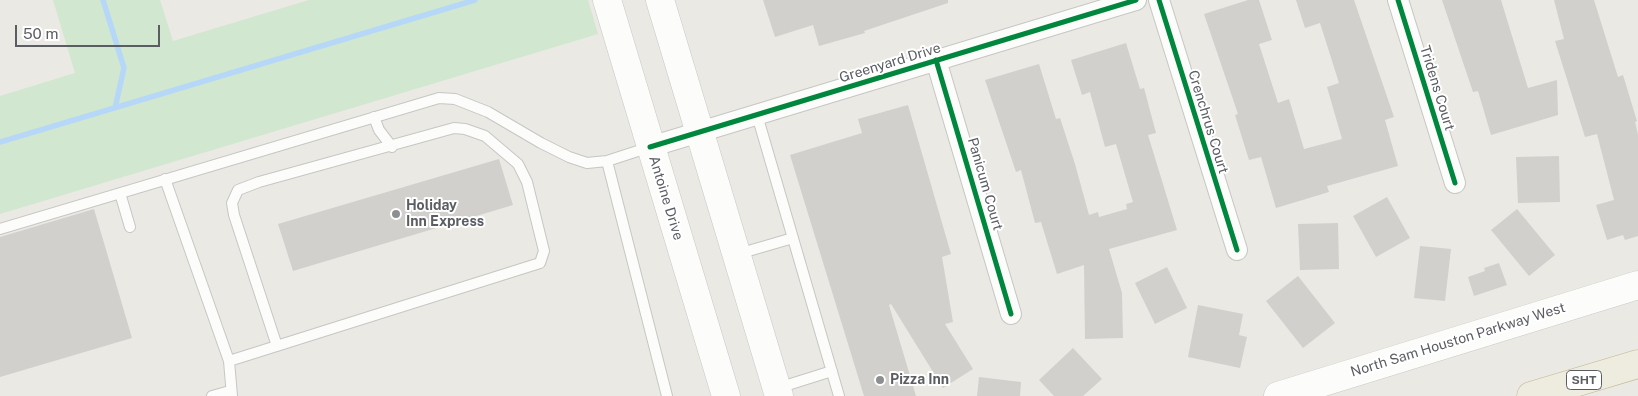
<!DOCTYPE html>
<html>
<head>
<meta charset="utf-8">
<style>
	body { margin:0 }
	#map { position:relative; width:1638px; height:396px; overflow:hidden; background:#eae9e4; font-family:"Public Sans",sans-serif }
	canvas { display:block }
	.scale { position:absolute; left:15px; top:25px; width:145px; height:22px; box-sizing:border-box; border:2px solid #5a5d62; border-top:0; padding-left:6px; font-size:15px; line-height:18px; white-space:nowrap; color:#5a5d62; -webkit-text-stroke:4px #fff; paint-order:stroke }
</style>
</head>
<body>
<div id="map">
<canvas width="1638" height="396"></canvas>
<div class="scale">50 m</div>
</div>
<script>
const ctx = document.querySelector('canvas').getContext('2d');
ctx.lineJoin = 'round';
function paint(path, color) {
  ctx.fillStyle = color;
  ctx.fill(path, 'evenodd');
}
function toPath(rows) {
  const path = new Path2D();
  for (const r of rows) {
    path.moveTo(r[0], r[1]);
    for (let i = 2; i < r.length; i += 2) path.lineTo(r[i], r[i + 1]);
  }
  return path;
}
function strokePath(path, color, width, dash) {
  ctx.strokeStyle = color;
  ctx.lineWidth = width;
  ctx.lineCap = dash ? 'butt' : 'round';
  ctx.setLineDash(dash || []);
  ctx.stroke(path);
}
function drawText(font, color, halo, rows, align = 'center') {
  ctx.font = font + ' "Public Sans",sans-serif';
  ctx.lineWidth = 4;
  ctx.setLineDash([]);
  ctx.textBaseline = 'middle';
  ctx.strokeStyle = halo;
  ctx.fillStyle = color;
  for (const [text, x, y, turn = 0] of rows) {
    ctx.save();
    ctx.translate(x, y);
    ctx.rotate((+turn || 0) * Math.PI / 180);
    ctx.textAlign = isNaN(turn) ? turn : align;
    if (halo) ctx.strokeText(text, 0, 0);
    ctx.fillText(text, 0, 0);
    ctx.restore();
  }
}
const green = toPath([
	[53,0,160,0,173,41,309,0,588,0,598,34,0,214,0,96,75,73]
]);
const stream = toPath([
	[103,0,124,68,115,108],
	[0,142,475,0]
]);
const building = toPath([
	[763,0,948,0,948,3,864,31,865,33,819,46,813,25,775,37],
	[1248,0,1259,0,1272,40,1259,44,1278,103,1289,99,1304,149,1342,139,1327,87,1339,83,1320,23,1305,28,1296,0,1354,0,1394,117,1385,120,1398,166,1327,186,1329,192,1276,208,1261,157,1249,160,1235,115,1238,114,1204,14],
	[1442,0,1501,0,1528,88,1557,80,1558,115,1491,135,1478,91,1473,92],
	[1554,0,1594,0,1618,77,1623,75,1637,121,1635,122,1638,134,1638,236,1625,240,1623,235,1607,240,1596,205,1614,200,1597,134,1585,137,1555,41,1564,39],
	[1126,43,1140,89,1144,88,1156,133,1148,135,1177,230,1109,249,1122,293,1123,338,1085,339,1084,265,1057,274,1041,222,1035,223,1021,170,1016,172,985,80,1039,64,1056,119,1060,118,1075,164,1089,215,1098,212,1099,217,1127,209,1126,204,1133,202,1116,144,1105,147,1090,92,1082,95,1071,60],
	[908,105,951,254,942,257,953,322,945,324,973,369,943,388,891,304,889,305,916,396,864,396,790,155,862,133,858,119],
	[1559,156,1560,202,1518,203,1516,157],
	[499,159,513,205,293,271,278,224],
	[1387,197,1410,238,1376,257,1353,216],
	[94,209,132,338,0,377,0,237],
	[1517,209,1555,255,1529,276,1491,230],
	[1338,223,1339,269,1300,270,1298,224],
	[1420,246,1451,249,1445,301,1414,298],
	[1499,263,1507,285,1474,296,1468,277,1485,271,1484,268],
	[1167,267,1187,308,1155,324,1135,283],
	[1298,276,1335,323,1303,348,1266,301],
	[1198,305,1243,314,1239,335,1247,337,1240,368,1188,357],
	[1073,348,1102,379,1083,396,1054,396,1039,380],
	[979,377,1021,382,1020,396,977,396]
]);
const service = toPath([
	[757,115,839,396],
	[374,117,379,130,392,147],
	[607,161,667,396],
	[165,179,229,361,232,396],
	[120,193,130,227],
	[0,229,439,98,455,99,488,112,541,143,569,157,587,163,607,161,650,147],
	[738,254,793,238],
	[229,361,540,263,544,251,527,182,518,164,485,136,465,129,454,128,259,182,238,190,232,203,234,215,277,346],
	[778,388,832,371],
	[212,396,230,391]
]);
const minor = toPath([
	[1159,0,1237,250],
	[1398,0,1455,183],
	[936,60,1011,314],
	[650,147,1136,0]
]);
const secondary = toPath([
	[607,0,726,396],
	[660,0,779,396],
	[1278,396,1638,285]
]);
const motorway = toPath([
	[1531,396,1638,364]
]);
const cycleway = toPath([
	[1159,0,1237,250],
	[1398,0,1455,183],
	[936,60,1011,314],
	[650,147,1136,0]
]);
const markers = [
	[396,214,5,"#8c8e90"],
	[880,380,5,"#8c8e90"]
];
const shields = [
	[1584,380,35]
];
const shieldNames = [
	["SHT",1584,380]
];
const streetNames = [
	["Greenyard Drive",890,63,-17],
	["Tridens Court",1437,88,73],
	["Crenchrus Court",1208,122,73],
	["Panicum Court",985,184,74],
	["Antoine Drive",666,198,73],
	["North Sam Houston Parkway West",1458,340,-17]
];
const poiNames = [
	["Holiday",406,206],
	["Inn Express",406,222],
	["Pizza Inn",890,380]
];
paint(green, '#d1e7d0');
strokePath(stream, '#b6d7f7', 5.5);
paint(building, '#d1d0cd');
strokePath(service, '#c6c6c5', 12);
strokePath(minor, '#c6c6c5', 22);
strokePath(secondary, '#c7c7c6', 29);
strokePath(motorway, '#c2b691', 29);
strokePath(service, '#fcfcfb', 10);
strokePath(minor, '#fcfcfb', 20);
strokePath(secondary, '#fcfcfb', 28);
strokePath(motorway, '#eeecdf', 28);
strokePath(cycleway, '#00873e', 5);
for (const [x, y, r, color] of markers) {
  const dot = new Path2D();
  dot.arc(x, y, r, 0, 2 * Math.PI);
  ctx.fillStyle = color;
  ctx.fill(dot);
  strokePath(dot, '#fff', 2);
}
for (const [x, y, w] of shields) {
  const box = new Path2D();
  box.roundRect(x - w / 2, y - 9.5, w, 19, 4);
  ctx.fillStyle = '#fff';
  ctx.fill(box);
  strokePath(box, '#5a5d62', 1);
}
drawText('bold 12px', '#5a5d62', null, shieldNames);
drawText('14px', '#5a5d62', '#fff', streetNames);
drawText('bold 14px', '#5a5d62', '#fff', poiNames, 'left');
</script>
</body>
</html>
